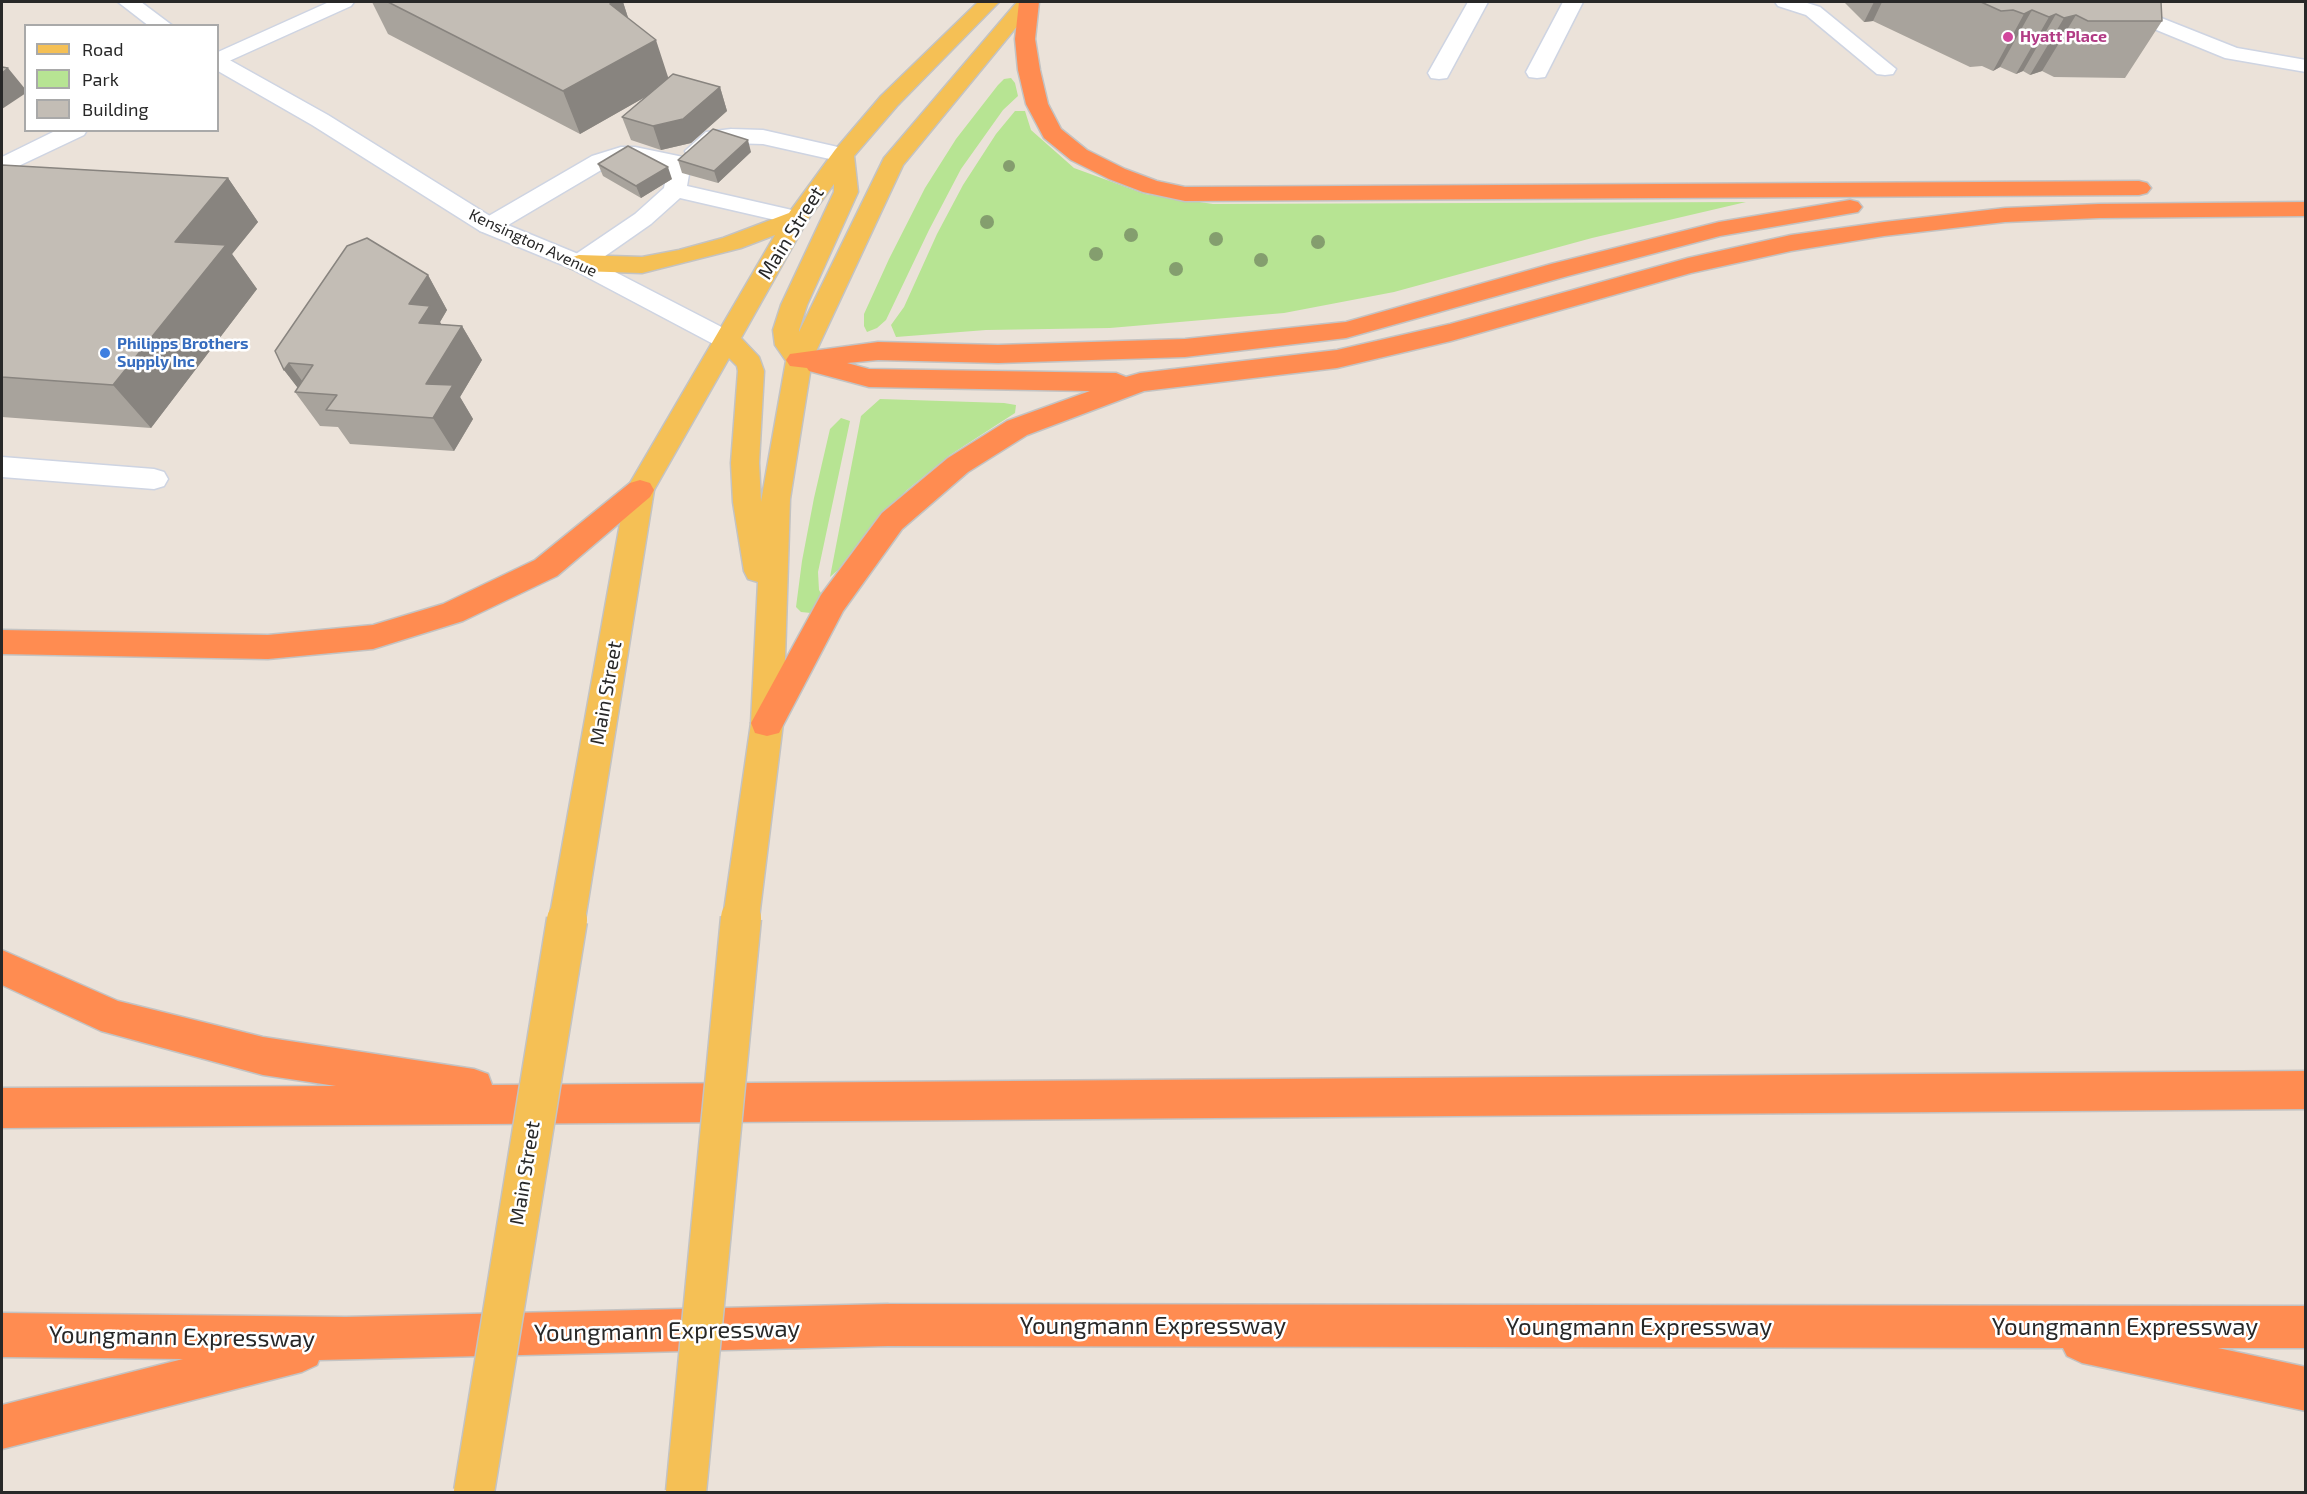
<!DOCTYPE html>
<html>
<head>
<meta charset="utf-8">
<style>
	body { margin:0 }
	#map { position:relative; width:2307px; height:1494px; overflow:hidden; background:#ebe2d9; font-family:"Exo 2",sans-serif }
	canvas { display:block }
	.frame { position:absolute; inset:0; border:3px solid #282828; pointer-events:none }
	.legend { position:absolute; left:24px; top:24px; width:195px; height:108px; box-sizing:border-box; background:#fff; border:2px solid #a9a9a9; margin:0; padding:8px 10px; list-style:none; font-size:18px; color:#282828 }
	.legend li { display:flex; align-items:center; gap:12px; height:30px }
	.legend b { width:30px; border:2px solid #a9a9a9 }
</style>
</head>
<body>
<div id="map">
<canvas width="2307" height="1494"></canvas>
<div class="frame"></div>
<ul class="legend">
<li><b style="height:8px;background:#f5c055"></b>Road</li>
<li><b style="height:16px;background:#b7e493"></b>Park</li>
<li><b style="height:16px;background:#c3bdb5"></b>Building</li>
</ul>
</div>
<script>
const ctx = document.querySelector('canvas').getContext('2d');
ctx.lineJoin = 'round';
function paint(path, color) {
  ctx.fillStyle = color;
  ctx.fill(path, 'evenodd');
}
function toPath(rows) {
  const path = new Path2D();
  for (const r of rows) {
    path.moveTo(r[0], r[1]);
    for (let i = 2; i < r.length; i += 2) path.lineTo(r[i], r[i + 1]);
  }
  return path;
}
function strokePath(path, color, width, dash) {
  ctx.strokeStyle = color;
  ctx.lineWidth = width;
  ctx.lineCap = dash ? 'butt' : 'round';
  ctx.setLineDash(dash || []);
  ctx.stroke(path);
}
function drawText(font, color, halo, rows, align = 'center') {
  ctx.font = font + ' "Exo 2",sans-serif';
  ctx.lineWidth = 5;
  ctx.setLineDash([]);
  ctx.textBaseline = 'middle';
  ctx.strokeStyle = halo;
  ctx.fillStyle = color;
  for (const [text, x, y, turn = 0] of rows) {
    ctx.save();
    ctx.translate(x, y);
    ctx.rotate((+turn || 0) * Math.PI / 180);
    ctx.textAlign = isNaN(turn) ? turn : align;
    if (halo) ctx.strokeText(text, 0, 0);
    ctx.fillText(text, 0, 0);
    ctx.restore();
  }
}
const green = toPath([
	[1011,78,1015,83,1018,96,1003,110,961,169,929,230,886,320,877,328,867,332,864,326,864,314,889,259,925,188,956,139,998,85,1004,79],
	[1015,111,1025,111,1031,130,1074,168,1145,194,1213,204,1746,202,1592,238,1394,292,1284,313,1110,328,986,330,896,337,891,325,904,307,937,234,963,185,996,134],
	[880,399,1004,403,1016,405,1015,413,950,455,907,490,870,528,838,570,830,577,861,416],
	[841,418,850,421,818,572,819,590,825,599,811,613,801,612,796,607,802,561,814,498,830,429]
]);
const lane = toPath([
	[1468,2,1488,2,1447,78,1439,79,1431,78,1428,73,1468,2],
	[1563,2,1583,2,1545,77,1537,78,1529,77,1526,72,1563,2],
	[1775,2,1804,2,1820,7,1896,69,1893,74,1885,75,1877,74,1806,15,1778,6,1775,2],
	[2095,2,2121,2,2237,48,2306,60,2306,72,2225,58,2098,6,2095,2],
	[731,129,763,130,851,150,854,155,851,160,843,162,763,144,731,143,720,143,704,156,696,158,688,156,685,151,706,132,731,129],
	[621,147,635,147,688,158,691,163,687,186,805,213,809,218,805,223,797,225,680,198,651,224,588,268,579,271,570,268,567,263,570,258,635,214,664,188,668,167,623,161,608,166,498,231,489,233,480,231,477,226,480,221,592,156,621,147]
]);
const street = toPath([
	[329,2,354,2,351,6,218,66,218,52,329,2],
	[57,130,87,130,84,135,10,170,2,172,2,157,57,130],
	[2,457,154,469,164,472,168,479,164,486,154,489,2,477,2,457]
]);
const secondary = toPath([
	[118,2,141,2,173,26,149,26,118,2],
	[218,57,226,58,328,115,498,221,588,258,737,335,741,341,737,347,728,350,719,347,570,268,480,231,312,125,218,71,218,57]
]);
const primary = toPath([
	[978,2,999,2,897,106,854,156,858,192,807,305,799,330,799,332,884,158,1017,2,1037,2,903,165,812,360,790,499,783,723,759,918,754,930,741,934,728,930,723,918,751,723,758,582,748,579,744,571,733,502,731,463,738,371,737,366,729,358,654,490,585,920,580,932,567,936,554,932,549,920,626,490,775,235,741,248,642,273,579,271,570,268,567,263,570,258,579,255,642,257,679,250,723,238,789,213,835,150,881,96,978,2],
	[834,184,834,192,781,305,773,330,775,345,786,361,761,502,759,463,764,371,759,357,741,338,808,219,834,184]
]);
const highway = toPath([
	[1019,2,1039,2,1035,39,1040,70,1048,104,1061,129,1087,150,1125,169,1157,181,1185,187,2139,181,2147,183,2151,188,2147,193,2139,195,1185,201,1143,192,1109,179,1071,160,1044,138,1026,104,1018,70,1015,39,1019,2],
	[1850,200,1858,202,1862,207,1858,212,1720,236,1568,276,1346,338,1185,357,998,363,878,360,847,363,869,369,1116,373,1126,377,1140,373,1337,350,1450,324,1688,258,1791,235,1884,222,2005,208,2099,204,2306,202,2306,216,2099,218,2005,222,1884,236,1791,251,1691,273,1451,341,1337,368,1144,391,1027,435,968,472,902,529,843,611,779,733,767,736,755,733,751,723,821,595,882,513,948,458,1007,421,1090,391,869,387,809,371,807,368,790,366,786,360,790,354,878,342,998,345,1185,339,1346,322,1551,264,1719,222,1850,200],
	[640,480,650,483,654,490,650,497,557,576,463,621,373,649,268,659,2,654,2,630,268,635,373,625,443,604,535,560,630,483,640,480],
	[2,950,118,1001,263,1037,474,1069,488,1074,492,1085,2306,1071,2306,1109,2,1128,2,1088,336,1086,263,1075,101,1031,2,985,2,950],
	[888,1304,2306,1306,2306,1348,2218,1348,2306,1367,2306,1411,2082,1363,2067,1356,2063,1348,888,1346,319,1360,317,1365,302,1372,2,1449,2,1405,183,1359,2,1357,2,1313,346,1317,888,1304]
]);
const primaryBridge = toPath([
	[474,1492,567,920],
	[686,1492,741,918]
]);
const trees = [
	[1009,166,6],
	[987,222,7],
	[1131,235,7],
	[1216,239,7],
	[1318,242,7],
	[1096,254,7],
	[1261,260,7],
	[1176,269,7]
];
const wall = toPath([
	[372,2,623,2,628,18,668,78,720,87,727,111,691,143,661,150,631,140,622,117,645,97,580,134,388,34],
	[1844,2,2161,2,2162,21,2125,78,2054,77,2042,71,2030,75,2023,71,2016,74,2000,67,1993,71,1982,66,1970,67,1873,21,1864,22],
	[751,152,718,183,682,173,678,160],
	[598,164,672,179,641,198,603,176],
	[2,165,228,178,258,222,232,254,257,289,151,428,2,417],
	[367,238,428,275,447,310,440,322,441,324,462,326,482,360,460,397,473,419,454,451,350,444,338,427,320,426,295,392,298,388,284,370]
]);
const shadedWall = toPath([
	[611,2,623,2,633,33,610,4],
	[1874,2,1882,2,1873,21,1864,22],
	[2032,10,2000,67,1993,71,2024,14],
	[2056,14,2023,71,2016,74,2049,17],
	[2076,15,2042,71,2030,75,2064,18],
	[656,40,670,83,580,134,563,91],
	[8,68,26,90,26,93,2,109,2,73],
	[720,87,727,111,691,143,661,150,653,126],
	[748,140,751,152,718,183,714,171],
	[668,167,672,179,641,198,636,186],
	[228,178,258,222,232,254,257,289,151,428,113,385,175,242],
	[428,275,447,310,440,322,450,340,419,323,409,304],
	[462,326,482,360,460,397,473,419,454,451,433,418,426,384],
	[289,363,311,393,301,392,284,370]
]);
const building = toPath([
	[388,2,611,2,610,4,656,40,563,91,388,2],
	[1981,2,2161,2,2162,21,2088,21,2076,15,2064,18,2056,14,2049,17,2032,10,2024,14,2013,10,2001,11,1981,2],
	[2,67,8,68,2,73,2,67],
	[673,74,720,87,683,119,653,126,622,117,673,74],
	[713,129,748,140,714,171,678,160,713,129],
	[628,146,668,167,636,186,598,164,628,146],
	[2,165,228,178,175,242,226,245,113,385,2,377,2,165],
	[367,238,428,275,409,304,430,306,419,323,462,326,426,384,453,385,433,418,326,410,337,395,295,392,313,365,289,363,284,370,275,351,347,246,367,238]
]);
const markers = [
	[2008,37,6,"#d1479c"],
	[105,353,6,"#3f7fe0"]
];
const farHotelnames = [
	["Hyatt Place",2020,37]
];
const farStreetnames = [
	["Kensington Avenue",533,243,25]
];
const farShopnames = [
	["Philipps Brothers",117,344],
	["Supply Inc",117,362]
];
const streetNames = [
	["Main Street",791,233,-58],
	["Main Street",606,693,-80],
	["Main Street",525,1173,-81]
];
const nearStreetnames = [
	["Youngmann Expressway",1153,1326],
	["Youngmann Expressway",1639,1327],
	["Youngmann Expressway",2125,1327],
	["Youngmann Expressway",667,1331,-1],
	["Youngmann Expressway",182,1337,1]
];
paint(green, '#b7e493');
strokePath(lane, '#ced4e2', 3);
strokePath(street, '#ced4e2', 3);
strokePath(secondary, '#ced4e2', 3);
strokePath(primary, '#c3c3c3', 3);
strokePath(highway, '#c3c3c3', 3);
paint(lane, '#fff');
paint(street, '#fff');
paint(secondary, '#fff');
paint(primary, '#f5c055');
paint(highway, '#ff8c51');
strokePath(primaryBridge, '#c3c3c3', 43, []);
strokePath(primaryBridge, '#f5c055', 40);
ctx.fillStyle = '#849e6e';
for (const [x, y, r] of trees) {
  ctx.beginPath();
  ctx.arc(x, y, r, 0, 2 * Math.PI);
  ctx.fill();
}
paint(wall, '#a8a39c');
paint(shadedWall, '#88847f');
paint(building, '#c3bdb5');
strokePath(building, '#88847f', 1.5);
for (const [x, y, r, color] of markers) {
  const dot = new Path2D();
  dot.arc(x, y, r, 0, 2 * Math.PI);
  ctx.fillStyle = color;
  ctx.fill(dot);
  strokePath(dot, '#fff', 2);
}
drawText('bold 16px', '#b23c85', '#fff', farHotelnames, 'left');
drawText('16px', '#282828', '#fff', farStreetnames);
drawText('bold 16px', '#366cbe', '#fff', farShopnames, 'left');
drawText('20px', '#282828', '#fff', streetNames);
drawText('24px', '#282828', '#fff', nearStreetnames);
</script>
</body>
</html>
